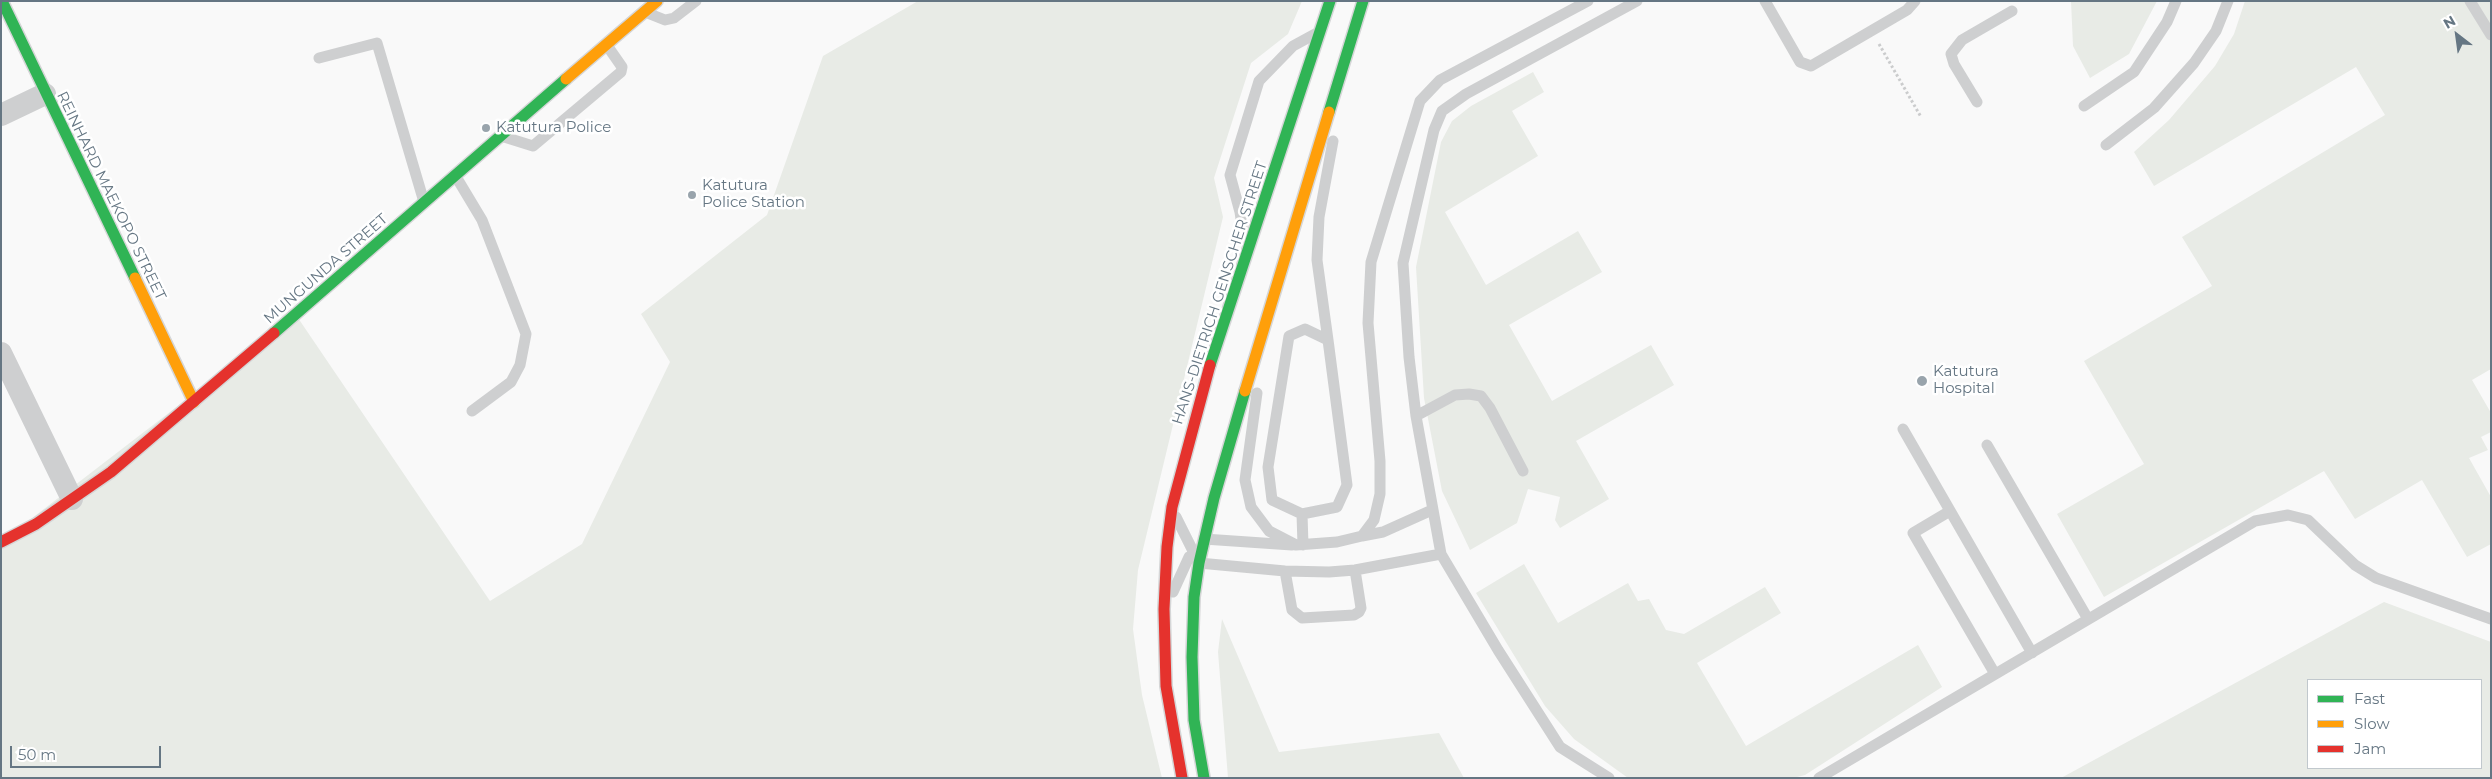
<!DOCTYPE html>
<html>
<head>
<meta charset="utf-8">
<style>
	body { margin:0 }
	#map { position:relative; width:2492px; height:779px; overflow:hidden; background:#f9f9f9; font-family:Montserrat,sans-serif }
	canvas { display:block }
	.frame { position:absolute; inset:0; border:2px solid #657683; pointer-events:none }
	.legend { position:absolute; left:2307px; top:679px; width:175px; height:90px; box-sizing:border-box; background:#fff; border:1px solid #c1c8cd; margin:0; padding:6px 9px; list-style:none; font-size:15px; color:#657683 }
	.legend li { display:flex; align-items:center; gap:10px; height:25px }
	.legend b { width:25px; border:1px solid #c1c8cd }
	.north { position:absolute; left:2432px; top:10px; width:50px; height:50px; -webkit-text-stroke:4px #fff; paint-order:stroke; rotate:330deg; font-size:14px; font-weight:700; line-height:20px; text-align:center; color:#657683 }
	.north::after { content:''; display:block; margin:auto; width:18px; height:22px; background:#657683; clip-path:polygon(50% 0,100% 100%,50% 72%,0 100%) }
	.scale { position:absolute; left:10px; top:746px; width:151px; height:22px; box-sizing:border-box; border:2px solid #657683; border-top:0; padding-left:6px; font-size:15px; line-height:18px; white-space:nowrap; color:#657683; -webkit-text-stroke:4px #fff; paint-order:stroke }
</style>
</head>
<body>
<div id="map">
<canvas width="2492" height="779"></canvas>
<div class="frame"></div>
<ul class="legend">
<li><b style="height:6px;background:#30b455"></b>Fast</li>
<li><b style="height:6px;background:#ff9f0a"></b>Slow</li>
<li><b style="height:6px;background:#e5322d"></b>Jam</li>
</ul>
<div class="north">N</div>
<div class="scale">50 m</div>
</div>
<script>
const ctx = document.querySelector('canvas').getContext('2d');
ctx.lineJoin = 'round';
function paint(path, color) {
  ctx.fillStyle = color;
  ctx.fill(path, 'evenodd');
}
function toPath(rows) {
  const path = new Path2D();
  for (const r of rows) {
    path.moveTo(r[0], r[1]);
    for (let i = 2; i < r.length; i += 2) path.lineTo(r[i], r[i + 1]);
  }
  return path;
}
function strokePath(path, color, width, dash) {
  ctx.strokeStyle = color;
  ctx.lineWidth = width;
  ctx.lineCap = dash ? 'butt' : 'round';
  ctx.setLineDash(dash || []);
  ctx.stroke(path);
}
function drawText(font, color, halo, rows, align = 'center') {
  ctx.font = font + ' Montserrat,sans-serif';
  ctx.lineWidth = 5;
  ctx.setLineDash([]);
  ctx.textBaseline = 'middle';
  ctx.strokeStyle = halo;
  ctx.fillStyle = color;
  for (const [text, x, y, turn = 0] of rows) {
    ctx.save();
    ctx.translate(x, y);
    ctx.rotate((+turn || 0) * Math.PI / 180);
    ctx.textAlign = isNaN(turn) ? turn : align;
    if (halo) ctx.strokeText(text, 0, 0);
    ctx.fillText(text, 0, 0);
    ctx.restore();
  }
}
const green = toPath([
	[918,1,1302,1,1288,34,1251,63,1214,178,1223,217,1138,570,1133,629,1142,695,1162,778,1,778,1,542,296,315,490,601,582,544,670,362,641,314,767,215,823,56],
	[2071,1,2157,1,2129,54,2090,78,2073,46],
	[2245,1,2491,1,2491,369,2472,380,2491,413,2491,432,2481,437,2488,450,2469,458,2491,497,2491,544,2467,557,2422,480,2355,519,2324,471,2104,597,2057,514,2144,464,2084,361,2212,286,2182,237,2385,115,2356,67,2154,186,2134,152,2169,120,2215,66,2234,34],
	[1533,72,1544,92,1512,111,1538,156,1445,212,1486,285,1578,231,1602,272,1509,325,1552,401,1651,345,1674,385,1576,441,1609,499,1560,528,1555,520,1560,497,1528,489,1517,523,1470,550,1442,491,1424,398,1416,267,1441,142,1452,121,1471,106],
	[1524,564,1558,623,1628,583,1638,601,1649,599,1666,630,1684,634,1765,587,1781,613,1697,663,1746,746,1918,645,1942,687,1805,775,1793,778,1628,778,1574,739,1545,706,1476,593],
	[2384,602,2491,642,2491,778,2061,778],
	[2308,680,2481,680,2481,768,2308,768],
	[1222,619,1279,752,1439,733,1464,778,1228,778,1218,652]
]);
const path = toPath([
	[1879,44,1921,117]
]);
const lane = toPath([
	[1765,1,1800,62,1811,66,1907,10,1915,1],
	[2470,1,2491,35],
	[645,12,665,20,674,18,696,1],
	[319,58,377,43,424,202],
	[1977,102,1954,64,1951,54,1962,40,2012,11],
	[2084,106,2134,72,2167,22,2176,1],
	[501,136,533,146,621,72,622,67,606,44],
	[2106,145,2154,108,2194,63,2216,31,2228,1],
	[455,175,482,220,526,334,520,365,511,382,472,411],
	[1244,240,1240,212,1230,175,1259,81,1293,46,1315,34],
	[1328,340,1305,329,1289,336,1268,467,1272,500,1302,514,1337,507,1347,485,1328,340,1317,260,1319,217,1333,141],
	[1257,393,1245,480,1251,507,1269,531,1296,545,1337,542,1362,536,1374,520,1380,494,1380,461,1368,323,1371,262,1420,101,1440,80,1588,1],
	[1416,416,1455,395,1469,394,1481,396,1490,408,1523,471],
	[1903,429,2032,653],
	[1987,445,2088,619],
	[1950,511,1913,533,1995,674],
	[1302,514,1303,545],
	[1176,517,1199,563,1285,571,1329,572,1355,570,1441,554],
	[1362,536,1383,532,1432,510],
	[1204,539,1292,545],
	[1285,571,1292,610,1302,618,1354,615,1359,612,1361,608,1355,570],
	[1173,592,1189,557],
	[1609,778,1560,747,1498,650,1441,554,1416,416,1409,357,1403,263,1434,130,1442,111,1466,94,1637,1],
	[1819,778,2255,521,2288,515,2308,520,2355,565,2376,578,2491,619]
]);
const street = toPath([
	[1,115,45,94],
	[1,353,72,499]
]);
const fast = toPath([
	[2,1,135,278],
	[1329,112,1363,1],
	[274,333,566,79],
	[1210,365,1330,1],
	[1204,778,1194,720,1192,657,1194,597,1199,563,1214,498,1245,391]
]);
const slow = toPath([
	[566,79,657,1],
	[135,278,194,402],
	[1245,391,1329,112]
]);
const jam = toPath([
	[1,542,36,524,111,472,274,333],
	[1182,778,1166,686,1164,609,1167,547,1172,507,1210,365]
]);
const markers = [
	[486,128,5,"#99a4ac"],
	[692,195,5,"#99a4ac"],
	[1922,381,6,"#99a4ac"]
];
const poiNames = [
	["Katutura Police",496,128],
	["Katutura",702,186],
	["Police Station",702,203],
	["Katutura",1933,372],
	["Hospital",1933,389]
];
const streetNames = [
	["REINHARD MAEKOPO STREET",111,196,64],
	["MUNGUNDA STREET",326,269,-41],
	["HANS-DIETRICH GENSCHER STREET",1220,293,-72]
];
paint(green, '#e8ebe6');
strokePath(fast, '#d5d6d7', 14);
strokePath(slow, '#d5d6d7', 14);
strokePath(jam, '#d5d6d7', 14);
strokePath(path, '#cbcccd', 3, [2.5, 2.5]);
strokePath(lane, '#cecfd0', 11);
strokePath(street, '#cecfd0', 22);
strokePath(fast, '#30b455', 11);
strokePath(slow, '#ff9f0a', 11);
strokePath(jam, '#e5322d', 11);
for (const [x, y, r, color] of markers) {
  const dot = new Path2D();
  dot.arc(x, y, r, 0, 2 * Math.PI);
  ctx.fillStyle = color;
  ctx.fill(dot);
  strokePath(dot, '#fff', 2);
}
drawText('15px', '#657683', '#fff', poiNames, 'left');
drawText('15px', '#657683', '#fff', streetNames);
</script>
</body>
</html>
